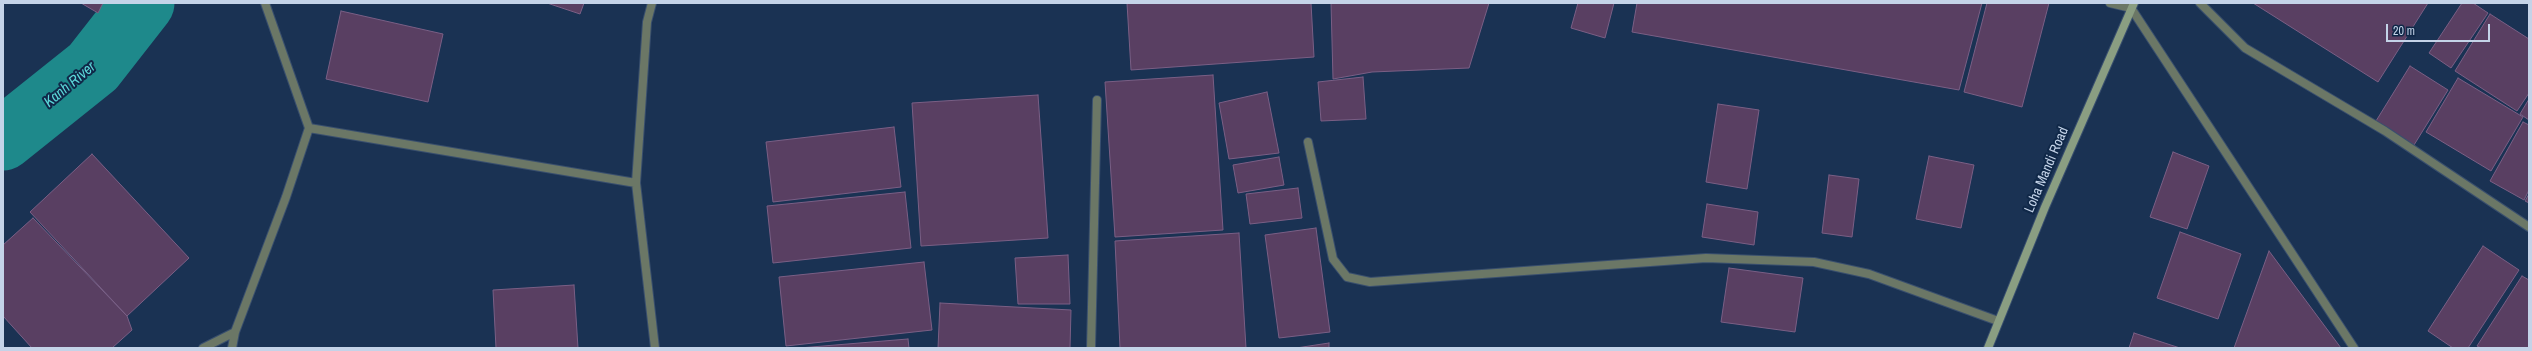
<!DOCTYPE html>
<html>
<head>
<meta charset="utf-8">
<style>
	body { margin:0 }
	#map { position:relative; width:2532px; height:351px; overflow:hidden; background:#1a3253; font-family:"Archivo Narrow",sans-serif }
	canvas { display:block }
	.frame { position:absolute; inset:0; border:4px solid #c4d3e8; pointer-events:none }
	.scale { position:absolute; left:2386px; top:24px; width:104px; height:18px; box-sizing:border-box; border:2px solid #c4d3e8; border-top:0; padding-left:5px; font-size:12px; line-height:14px; white-space:nowrap; color:#c4d3e8; -webkit-text-stroke:3px #102848; paint-order:stroke }
</style>
</head>
<body>
<div id="map">
<canvas width="2532" height="351"></canvas>
<div class="frame"></div>
<div class="scale">20 m</div>
</div>
<script>
const ctx = document.querySelector('canvas').getContext('2d');
ctx.lineJoin = 'round';
function toPath(rows) {
  const path = new Path2D();
  for (const r of rows) {
    path.moveTo(r[0], r[1]);
    for (let i = 2; i < r.length; i += 2) path.lineTo(r[i], r[i + 1]);
  }
  return path;
}
function strokePath(path, color, width, dash) {
  ctx.strokeStyle = color;
  ctx.lineWidth = width;
  ctx.lineCap = dash ? 'butt' : 'round';
  ctx.setLineDash(dash || []);
  ctx.stroke(path);
}
function paint(path, color) {
  ctx.fillStyle = color;
  ctx.fill(path, 'evenodd');
}
function drawText(font, color, halo, rows, align = 'center') {
  ctx.font = font + ' "Archivo Narrow",sans-serif';
  ctx.lineWidth = 4;
  ctx.setLineDash([]);
  ctx.textBaseline = 'middle';
  ctx.strokeStyle = halo;
  ctx.fillStyle = color;
  for (const [text, x, y, turn = 0] of rows) {
    ctx.save();
    ctx.translate(x, y);
    ctx.rotate((+turn || 0) * Math.PI / 180);
    ctx.textAlign = isNaN(turn) ? turn : align;
    if (halo) ctx.strokeText(text, 0, 0);
    ctx.fillText(text, 0, 0);
    ctx.restore();
  }
}
const river = toPath([
	[3,139,93,67,143,3]
]);
const building = toPath([
	[81,3,103,3,98,13,81,3],
	[547,3,584,3,580,14,547,3],
	[1127,3,1311,3,1314,57,1131,70,1127,3],
	[1331,3,1489,3,1469,68,1372,72,1333,79,1331,3],
	[1578,3,1614,3,1605,38,1571,28,1578,3],
	[1637,3,1982,3,1959,90,1632,32,1637,3],
	[1987,3,2049,3,2022,107,1964,92,1987,3],
	[2253,3,2428,3,2378,82,2253,3],
	[2462,3,2473,3,2488,13,2451,68,2429,53,2462,3],
	[341,11,443,34,428,102,326,79,341,11],
	[2490,14,2529,39,2529,93,2517,111,2455,71,2490,14],
	[2410,66,2448,90,2414,145,2376,121,2410,66],
	[1213,75,1223,230,1115,237,1105,82,1213,75],
	[1363,77,1366,119,1321,121,1318,82,1363,77],
	[2458,78,2523,117,2491,171,2426,132,2458,78],
	[1267,92,1279,153,1229,159,1219,103,1267,92],
	[1038,95,1048,238,921,246,912,103,1038,95],
	[2529,99,2529,120,2520,114,2529,99],
	[1718,104,1759,110,1747,189,1706,182,1718,104],
	[2523,122,2529,125,2529,190,2524,200,2490,181,2523,122],
	[894,127,901,187,773,202,766,142,894,127],
	[2173,152,2209,166,2187,229,2150,217,2173,152],
	[92,154,189,258,127,316,30,212,92,154],
	[1929,156,1974,165,1961,228,1916,219,1929,156],
	[1279,157,1284,185,1238,193,1233,165,1279,157],
	[1829,175,1859,179,1852,237,1822,233,1829,175],
	[1298,188,1302,218,1250,224,1246,194,1298,188],
	[905,192,911,248,773,263,767,206,905,192],
	[2529,194,2529,203,2525,201,2529,194],
	[1707,204,1758,212,1754,245,1702,237,1707,204],
	[33,218,127,316,132,330,112,348,32,348,3,316,3,245,33,218],
	[1316,228,1330,332,1279,338,1265,235,1316,228],
	[2180,232,2241,254,2218,319,2157,298,2180,232],
	[1239,233,1246,348,1120,348,1115,241,1239,233],
	[2483,246,2519,270,2468,348,2453,348,2428,331,2483,246],
	[2269,251,2341,348,2234,348,2269,251],
	[1068,255,1070,304,1018,304,1015,258,1068,255],
	[924,262,932,330,786,346,779,277,924,262],
	[1729,268,1803,278,1795,332,1721,322,1729,268],
	[2522,276,2529,280,2529,348,2481,348,2477,346,2522,276],
	[574,285,578,348,496,348,493,290,574,285],
	[940,303,1071,310,1070,348,938,348,940,303],
	[2134,333,2180,348,2129,348,2134,333],
	[908,339,909,348,799,348,908,339],
	[1329,343,1329,348,1296,348,1329,343]
]);
const street = toPath([
	[2110,3,2131,8,2354,348],
	[2200,3,2245,48,2385,131,2529,227],
	[309,128,636,183,655,348],
	[1308,142,1333,259,1347,277,1370,282,1706,258,1814,262,1869,274,1998,321],
	[636,183,647,22,652,3],
	[203,348,235,332],
	[232,348,235,332,286,197,309,128,265,3],
	[1091,348,1097,100]
]);
const secondary = toPath([
	[1988,348,2045,207,2134,3]
]);
const streetNames = [
	["Loha Mandi Road",2047,170,-67]
];
const waterNames = [
	["Kanh River",70,85,-40]
];
strokePath(river, '#1e898b', 63);
paint(building, '#593f62');
strokePath(building, '#7a5f85', 1);
strokePath(street, '#394f6e', 10);
strokePath(secondary, '#394f6e', 10);
strokePath(street, '#6b7766', 8);
strokePath(secondary, '#8a9e82', 8);
drawText('14px', '#c4d3e8', '#102848', streetNames);
drawText('italic 15px', '#5bd6d8', '#102848', waterNames);
</script>
</body>
</html>
